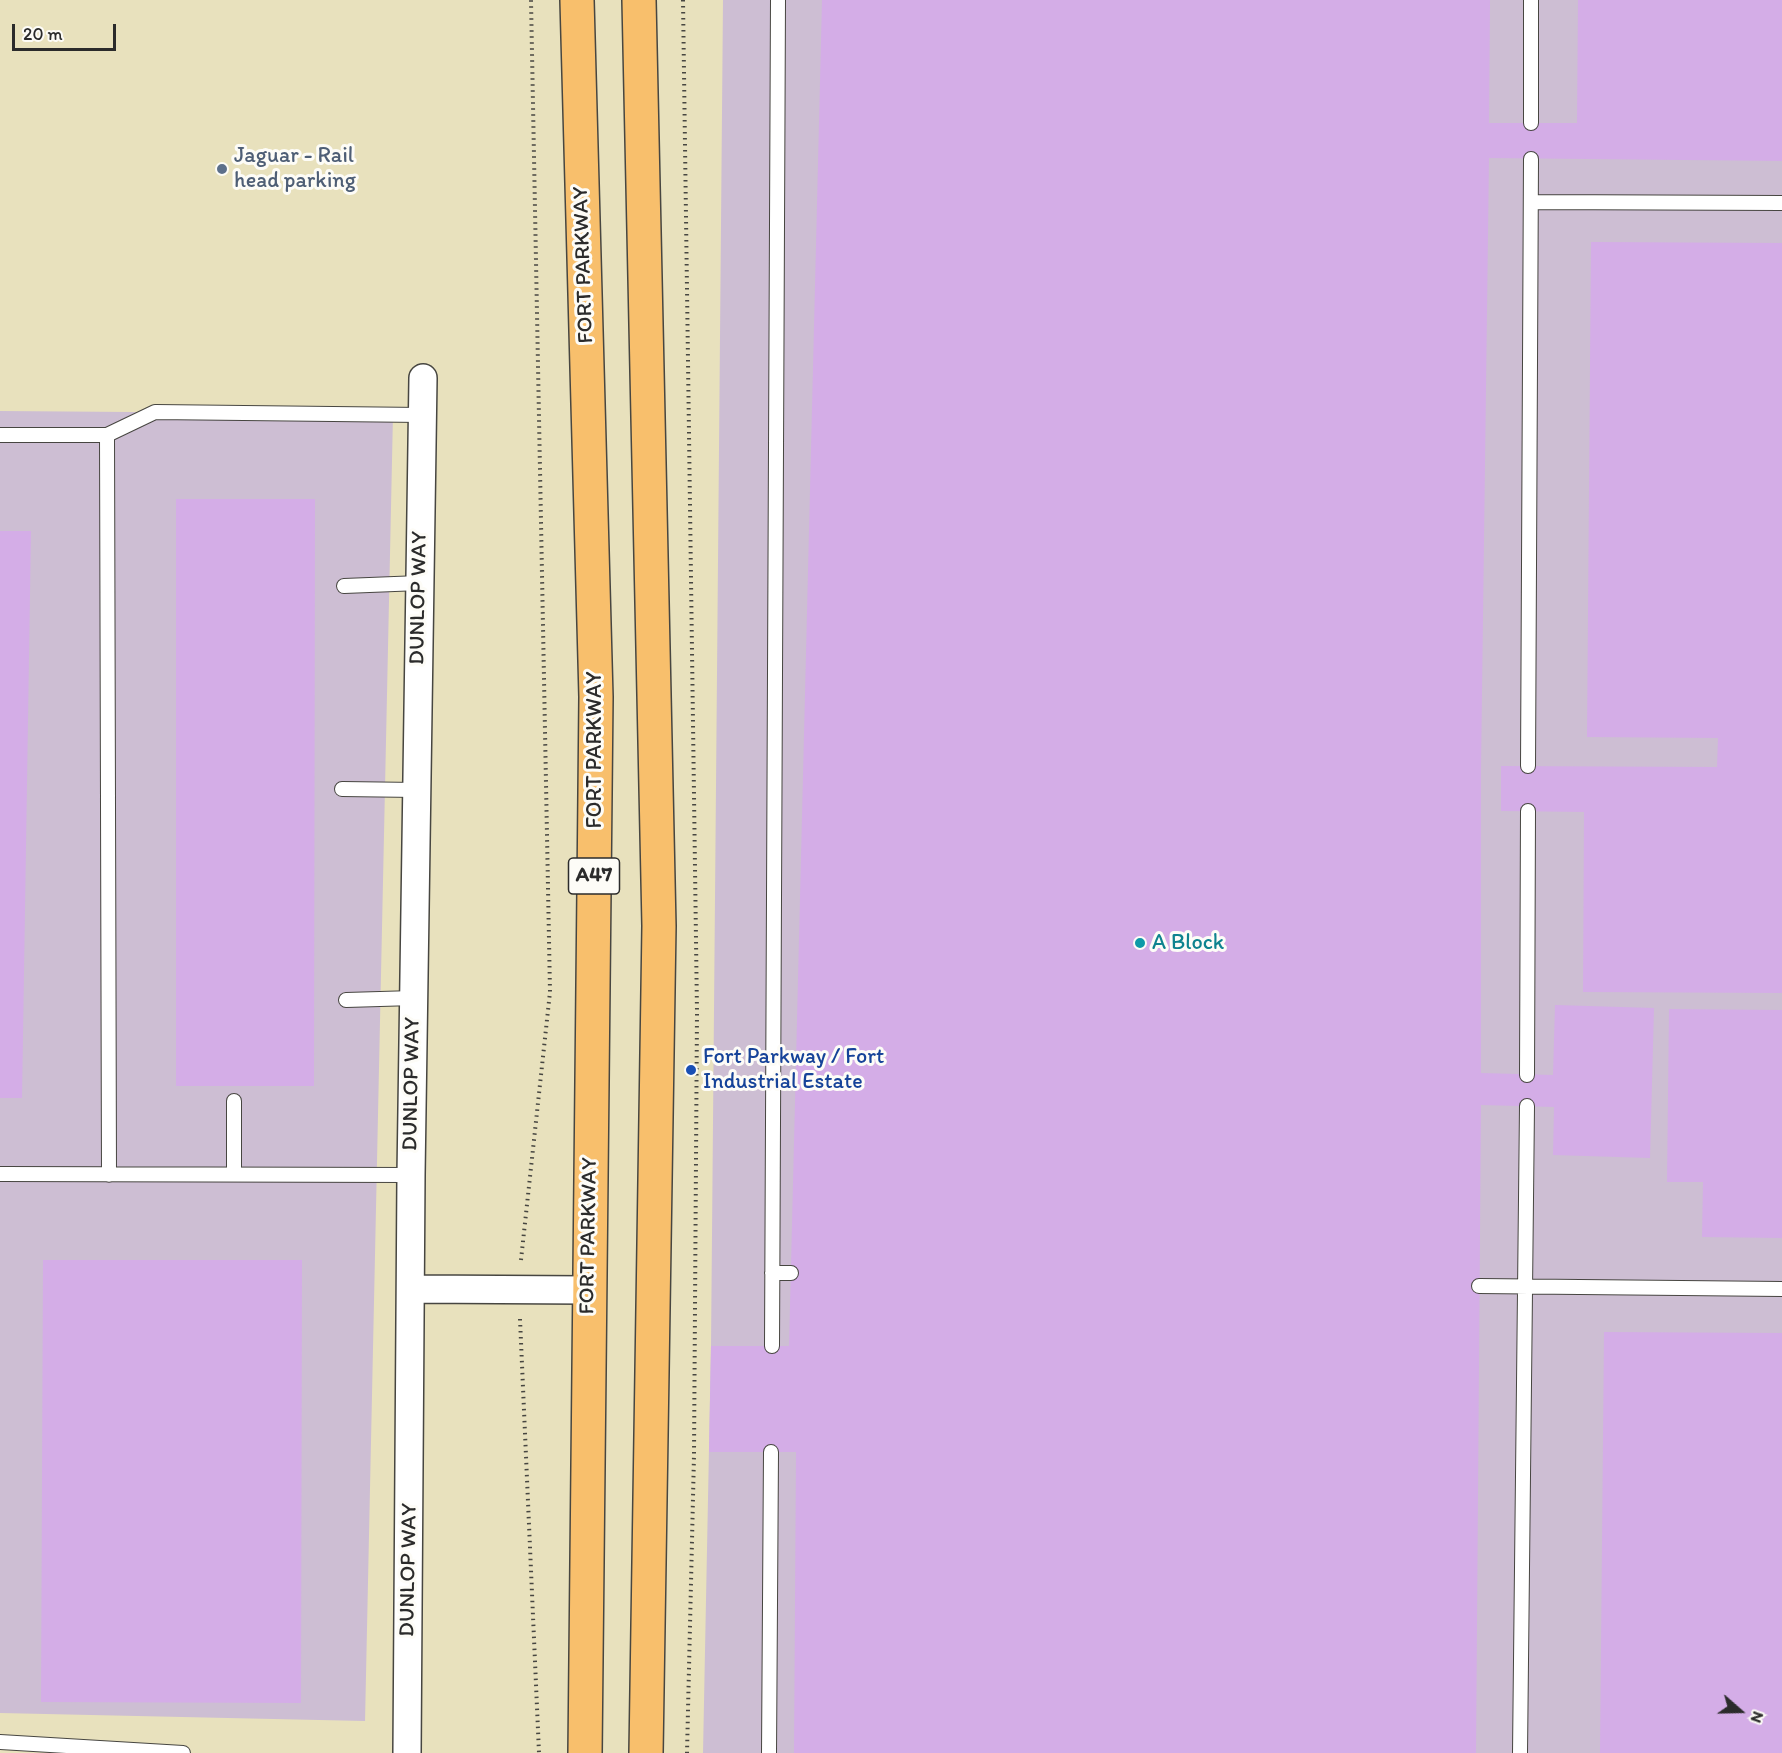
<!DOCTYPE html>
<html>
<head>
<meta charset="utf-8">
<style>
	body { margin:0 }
	#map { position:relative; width:1782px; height:1753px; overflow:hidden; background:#e8e1bd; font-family:Itim,sans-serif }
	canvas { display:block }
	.north { position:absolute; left:1710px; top:1681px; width:60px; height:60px; -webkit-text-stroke:4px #fdfcf7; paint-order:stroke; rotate:110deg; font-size:16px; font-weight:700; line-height:24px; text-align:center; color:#2b2b2b }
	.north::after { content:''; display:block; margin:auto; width:21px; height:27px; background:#2b2b2b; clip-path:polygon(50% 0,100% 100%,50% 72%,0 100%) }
	.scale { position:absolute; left:12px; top:24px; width:104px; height:27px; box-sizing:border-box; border:3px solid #2b2b2b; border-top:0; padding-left:8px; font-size:18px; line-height:21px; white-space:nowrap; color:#2b2b2b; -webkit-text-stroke:4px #fdfcf7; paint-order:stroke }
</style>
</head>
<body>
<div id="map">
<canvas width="1782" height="1753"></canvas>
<div class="north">N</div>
<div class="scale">20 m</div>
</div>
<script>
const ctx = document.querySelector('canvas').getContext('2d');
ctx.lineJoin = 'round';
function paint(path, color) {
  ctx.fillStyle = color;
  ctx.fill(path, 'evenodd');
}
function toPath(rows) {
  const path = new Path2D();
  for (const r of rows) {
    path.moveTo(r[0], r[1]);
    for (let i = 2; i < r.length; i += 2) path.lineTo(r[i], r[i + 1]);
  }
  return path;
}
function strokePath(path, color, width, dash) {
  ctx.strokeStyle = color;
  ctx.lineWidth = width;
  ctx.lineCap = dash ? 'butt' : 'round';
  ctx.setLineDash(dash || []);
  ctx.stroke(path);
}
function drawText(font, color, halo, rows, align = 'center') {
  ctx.font = font + ' Itim,sans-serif';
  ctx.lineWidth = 6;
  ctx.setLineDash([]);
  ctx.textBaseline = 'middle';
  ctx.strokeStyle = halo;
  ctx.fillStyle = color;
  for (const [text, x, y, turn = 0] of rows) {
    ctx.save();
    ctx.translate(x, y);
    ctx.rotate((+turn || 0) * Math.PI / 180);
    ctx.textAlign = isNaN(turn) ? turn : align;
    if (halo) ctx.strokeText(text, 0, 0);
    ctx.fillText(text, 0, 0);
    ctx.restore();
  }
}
const industrial = toPath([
	[723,0,1782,0,1782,1753,703,1753,711,1346],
	[0,411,393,414,365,1721,0,1713]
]);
const building = toPath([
	[822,0,1490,0,1489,123,1577,123,1578,0,1782,0,1782,161,1489,158,1481,768,1481,1073,1553,1075,1555,1005,1654,1008,1650,1158,1553,1155,1554,1107,1481,1105,1476,1753,794,1753,796,1452,709,1452,711,1346,789,1346],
	[1591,242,1782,243,1782,993,1583,992,1584,812,1501,811,1501,766,1717,767,1718,738,1587,737],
	[176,499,315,499,314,1086,176,1086],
	[0,531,31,531,22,1098,0,1098],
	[1669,1009,1782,1010,1782,1238,1702,1237,1703,1182,1667,1182],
	[43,1260,302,1260,301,1703,41,1702],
	[1604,1332,1782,1333,1782,1753,1600,1753]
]);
const path = toPath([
	[683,0,697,1012,694,1455,687,1753],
	[521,1260,550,992,531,0],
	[520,1319,539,1753]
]);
const lane = toPath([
	[1531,123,1531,0],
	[1531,202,1782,203],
	[0,435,107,435,109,1175],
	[107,435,155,412,422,415],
	[344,586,420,583],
	[1528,766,1531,159],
	[342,789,417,790],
	[346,1000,414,998],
	[1527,1075,1528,811],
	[234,1173,234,1101],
	[0,1174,411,1175],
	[772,1273,791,1273],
	[1479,1286,1782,1289],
	[772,1346,778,0],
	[0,1742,183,1753],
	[769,1753,771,1452],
	[1520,1753,1527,1106]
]);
const street = toPath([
	[411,1289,589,1290],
	[407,1753,411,1175,423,378]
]);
const primary = toPath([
	[577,0,596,697,585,1753],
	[639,0,659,926,646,1753]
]);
const markers = [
	[222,169,6,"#5c6f8a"],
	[1140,943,6,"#0f9aa8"],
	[691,1070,6,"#1a4fb4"]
];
const shields = [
	[594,876,51]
];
const shieldNames = [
	["A47",594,876]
];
const serviceNames = [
	["Jaguar - Rail",234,156],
	["head parking",234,181]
];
const streetNames = [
	["FORT PARKWAY",584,265,-92],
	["DUNLOP WAY",419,598,-89],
	["FORT PARKWAY",595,750,-90],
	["DUNLOP WAY",412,1084,-89],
	["FORT PARKWAY",589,1236,-89],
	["DUNLOP WAY",409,1570,-89]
];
const cultureNames = [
	["A Block",1152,943]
];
const transitNames = [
	["Fort Parkway / Fort",703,1057],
	["Industrial Estate",703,1082]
];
paint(industrial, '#cdbed3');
paint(building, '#d4ade7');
strokePath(lane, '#474641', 16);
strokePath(street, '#474641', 30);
strokePath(primary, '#474641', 36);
strokePath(path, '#474641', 4, [1.5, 4.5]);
strokePath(lane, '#fff', 14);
strokePath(street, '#fff', 27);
strokePath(primary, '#f8bf6c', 33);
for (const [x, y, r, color] of markers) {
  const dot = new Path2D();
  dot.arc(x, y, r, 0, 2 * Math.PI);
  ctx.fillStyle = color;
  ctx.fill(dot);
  strokePath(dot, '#fdfcf7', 2);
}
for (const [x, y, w] of shields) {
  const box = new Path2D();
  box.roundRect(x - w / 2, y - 18, w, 36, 4.5);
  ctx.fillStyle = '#fdfcf7';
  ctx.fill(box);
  strokePath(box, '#2b2b2b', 1.5);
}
drawText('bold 21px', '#2b2b2b', null, shieldNames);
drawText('22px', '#4e5e75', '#fdfcf7', serviceNames, 'left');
drawText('22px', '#2b2b2b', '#fdfcf7', streetNames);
drawText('22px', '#0d838f', '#fdfcf7', cultureNames, 'left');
drawText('22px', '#164399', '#fdfcf7', transitNames, 'left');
</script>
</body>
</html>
